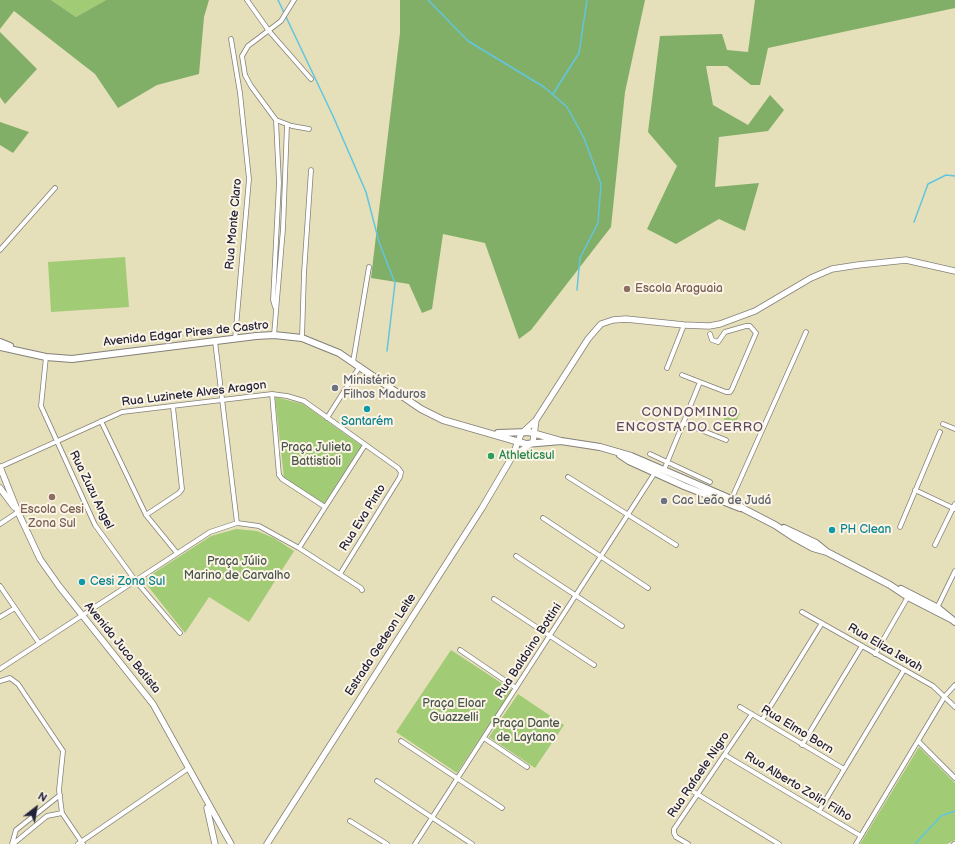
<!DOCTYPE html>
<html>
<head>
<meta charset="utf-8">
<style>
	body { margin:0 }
	#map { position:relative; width:955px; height:844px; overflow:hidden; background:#e5dfba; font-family:"Balsamiq Sans",sans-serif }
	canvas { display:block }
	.north { position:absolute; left:16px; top:788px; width:40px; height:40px; -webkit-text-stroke:3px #fcf5e5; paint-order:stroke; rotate:31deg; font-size:11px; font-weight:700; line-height:16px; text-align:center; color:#22223b }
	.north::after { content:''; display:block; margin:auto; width:14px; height:18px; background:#22223b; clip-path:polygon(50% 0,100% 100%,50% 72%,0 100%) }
</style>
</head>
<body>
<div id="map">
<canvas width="955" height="844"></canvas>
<div class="north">N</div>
</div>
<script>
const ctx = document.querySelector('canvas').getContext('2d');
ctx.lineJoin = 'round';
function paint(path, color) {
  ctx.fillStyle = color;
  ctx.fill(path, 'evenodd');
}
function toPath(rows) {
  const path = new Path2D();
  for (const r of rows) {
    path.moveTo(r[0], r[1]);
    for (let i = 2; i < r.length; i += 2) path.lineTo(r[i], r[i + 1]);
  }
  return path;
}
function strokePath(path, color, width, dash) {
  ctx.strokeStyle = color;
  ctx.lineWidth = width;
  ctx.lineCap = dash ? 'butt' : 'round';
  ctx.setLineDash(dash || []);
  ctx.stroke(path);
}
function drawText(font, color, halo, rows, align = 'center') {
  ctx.font = font + ' "Balsamiq Sans",sans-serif';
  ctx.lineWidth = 4;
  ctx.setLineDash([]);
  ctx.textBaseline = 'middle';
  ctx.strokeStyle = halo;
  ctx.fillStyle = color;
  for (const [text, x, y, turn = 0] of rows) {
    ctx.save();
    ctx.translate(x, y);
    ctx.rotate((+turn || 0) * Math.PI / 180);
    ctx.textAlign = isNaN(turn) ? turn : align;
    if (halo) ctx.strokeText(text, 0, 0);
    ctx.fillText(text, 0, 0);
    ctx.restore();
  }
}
const green = toPath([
	[51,0,106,0,76,17],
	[125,257,129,307,51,312,48,262],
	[275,397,303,404,362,446,324,504,284,478],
	[729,408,740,413,731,433,720,428],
	[236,529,257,531,274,538,294,551,249,622,209,597,185,633,143,580,211,536],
	[451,650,512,690,457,773,396,732],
	[518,694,564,725,535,768,489,737],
	[919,747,955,783,955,840,947,844,860,844]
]);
const forest = toPath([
	[0,0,51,0,76,17,106,0,209,0,204,17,199,74,157,85,118,108,95,74,14,11,0,29],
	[400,0,645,0,625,92,611,227,531,330,519,339,485,243,443,234,432,309,422,313,409,284,371,278,400,33],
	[755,0,955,0,955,8,768,48,760,85,751,85,727,66,706,66,713,105,748,125,770,95,784,110,768,131,719,137,715,187,759,183,745,231,719,219,676,244,647,229,677,166,648,132,660,36,722,34,727,50,748,52],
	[0,32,37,69,5,104,0,97],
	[0,122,29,132,13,153,0,145]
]);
const stream = toPath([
	[278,0,333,116,366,192,379,242,395,283,387,351],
	[428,0,468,41,544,87,567,107,584,138,601,184,598,223,580,258,577,290],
	[553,94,579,53,587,0],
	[914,222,928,184,946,175,955,176],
	[915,844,941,816,955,811]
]);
const minor = toPath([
	[247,0,269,31,311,79],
	[294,0,281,21,248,46,242,56,245,75,251,86,276,120,292,126,309,129],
	[231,39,240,93,249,179,235,339],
	[0,250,55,188],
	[275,307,273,300,279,183,276,120],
	[274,335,283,229,287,125],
	[302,338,304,273,311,170],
	[215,341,237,523],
	[46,357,41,406,95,525,135,580,180,633],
	[353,362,369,267],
	[667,368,684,325],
	[682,375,700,382],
	[272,394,279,475,282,479,325,507],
	[327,418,360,366],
	[101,421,146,515,177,553],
	[683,423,726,440],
	[943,424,955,429],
	[650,454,710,482],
	[0,467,122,412,272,394,287,396,304,401,398,468,401,472,400,477,340,574],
	[664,470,700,382,726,392,730,392,732,389,756,333,750,326,746,326,725,332,718,342,712,340,710,334],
	[568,477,676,545],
	[915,490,955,509],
	[731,500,806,332],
	[146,515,179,493,182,489,173,407],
	[543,518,648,588],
	[0,524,18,512],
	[900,527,940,432],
	[935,545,955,504],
	[299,548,365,445],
	[516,556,622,626],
	[0,586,39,643],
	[494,599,594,665],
	[937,608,955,571],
	[802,612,933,686,955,707],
	[0,617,15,608],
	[460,650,516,688],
	[875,654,909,595],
	[0,669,210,532,237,523,259,526,299,548,361,588,362,590],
	[0,681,10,678,18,684,63,751,59,790,62,813,83,844],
	[740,707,844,769],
	[762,720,822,623],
	[484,738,527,767],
	[401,741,502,808],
	[918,741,955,778],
	[802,745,862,646],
	[725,755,861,836],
	[377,781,472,844],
	[689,789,779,844],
	[819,811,904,670],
	[350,821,387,844],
	[12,844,16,830,60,795],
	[13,844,47,816,62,813],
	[78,844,189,768],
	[415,844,656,471],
	[688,844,676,837,674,833,674,829,752,714],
	[856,844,945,696,955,685],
	[954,844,955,844]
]);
const secondary = toPath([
	[514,456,533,442,536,420],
	[0,467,18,512,40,559,59,586,153,704,231,844],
	[0,488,14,507],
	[207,808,215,844],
	[267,844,482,508,512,457,521,434,536,420,588,339,601,324,613,320,626,319,684,325,709,326,720,324,755,311,811,278,832,269,858,265,906,260,955,271]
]);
const primary = toPath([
	[0,342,10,346],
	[0,347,46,357,72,359,256,336,274,335,302,338,339,353,421,409,443,420,526,444,561,441],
	[498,433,529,432,561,441,600,447,631,456,731,499,744,509,775,525,793,537,813,548,827,552],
	[620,455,629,461,684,486,740,508],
	[784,528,816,543,827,552,890,585,908,597,951,619],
	[901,589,938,608,955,622]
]);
const markers = [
	[627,289,4,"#8d6e63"],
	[335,388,4,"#6b7280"],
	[367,409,4,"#0f9aa8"],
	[491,456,4,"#2e9e5b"],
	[52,497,4,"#8d6e63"],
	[664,501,4,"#6b7280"],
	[832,530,4,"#0f9aa8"],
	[82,582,4,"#0f9aa8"]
];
const streetNames = [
	["Rua Monte Claro",234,224,-85],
	["Avenida Edgar Pires de Castro",186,334,-6],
	["Rua Luzinete Alves Aragon",194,394,-7],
	["Rua Zuzu Angel",91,490,64],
	["Rua Eva Pinto",363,518,-58],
	["Estrada Gedeon Leite",381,645,-57],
	["Avenida Juca Batista",122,648,51],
	["Rua Eliza Ievah",885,648,30],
	["Rua Baldoino Bottini",529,651,-57],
	["Rua Elmo Born",797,730,31],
	["Rua Rafaele Nigro",699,775,-56],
	["Rua Alberto Zolin Filho",798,787,31]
];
const educationNames = [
	["Escola Araguaia",635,289],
	["Escola Cesi",52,510,"center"],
	["Zona Sul",52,524,"center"]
];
const worshipNames = [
	["Ministério",343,381],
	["Filhos Maduros",343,395],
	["Cac Leão de Judá",672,501]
];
const cultureNames = [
	["Santarém",367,422,"center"],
	["PH Clean",840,530],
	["Cesi Zona Sul",90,582]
];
const parkNames = [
	["Praça Julieta",316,448],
	["Battistioli",316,462],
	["Praça Júlio",237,562],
	["Marino de Carvalho",237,576],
	["Praça Eloar",454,704],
	["Guazzelli",454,718],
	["Praça Dante",526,724],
	["de Laytano",526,738]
];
const leisureNames = [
	["Athleticsul",499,456]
];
const neighbourhoodNames = [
	["CONDOMINIO",690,413],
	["ENCOSTA DO CERRO",690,428]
];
paint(green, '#a2cb76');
paint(forest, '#81af67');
strokePath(stream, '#61c6de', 1.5);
strokePath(minor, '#84807a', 5.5);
strokePath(secondary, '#84807a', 7);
strokePath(primary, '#84807a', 8);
strokePath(minor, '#fff', 4);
strokePath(secondary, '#fff', 5.5);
strokePath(primary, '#fff', 6);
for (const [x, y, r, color] of markers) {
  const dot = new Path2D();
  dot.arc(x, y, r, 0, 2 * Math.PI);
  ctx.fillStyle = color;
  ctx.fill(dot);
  strokePath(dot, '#fcf5e5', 1.5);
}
drawText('12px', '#22223b', '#fcf5e5', streetNames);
drawText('12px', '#785e54', '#fcf5e5', educationNames, 'left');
drawText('12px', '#5b616d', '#fcf5e5', worshipNames, 'left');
drawText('12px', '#0d838f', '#fcf5e5', cultureNames, 'left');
drawText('12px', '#48554d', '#fcf5e5', parkNames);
drawText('12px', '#27864d', '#fcf5e5', leisureNames, 'left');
ctx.letterSpacing = '1px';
drawText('13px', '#5f4b64', '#fcf5e5', neighbourhoodNames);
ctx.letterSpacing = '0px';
</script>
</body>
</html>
